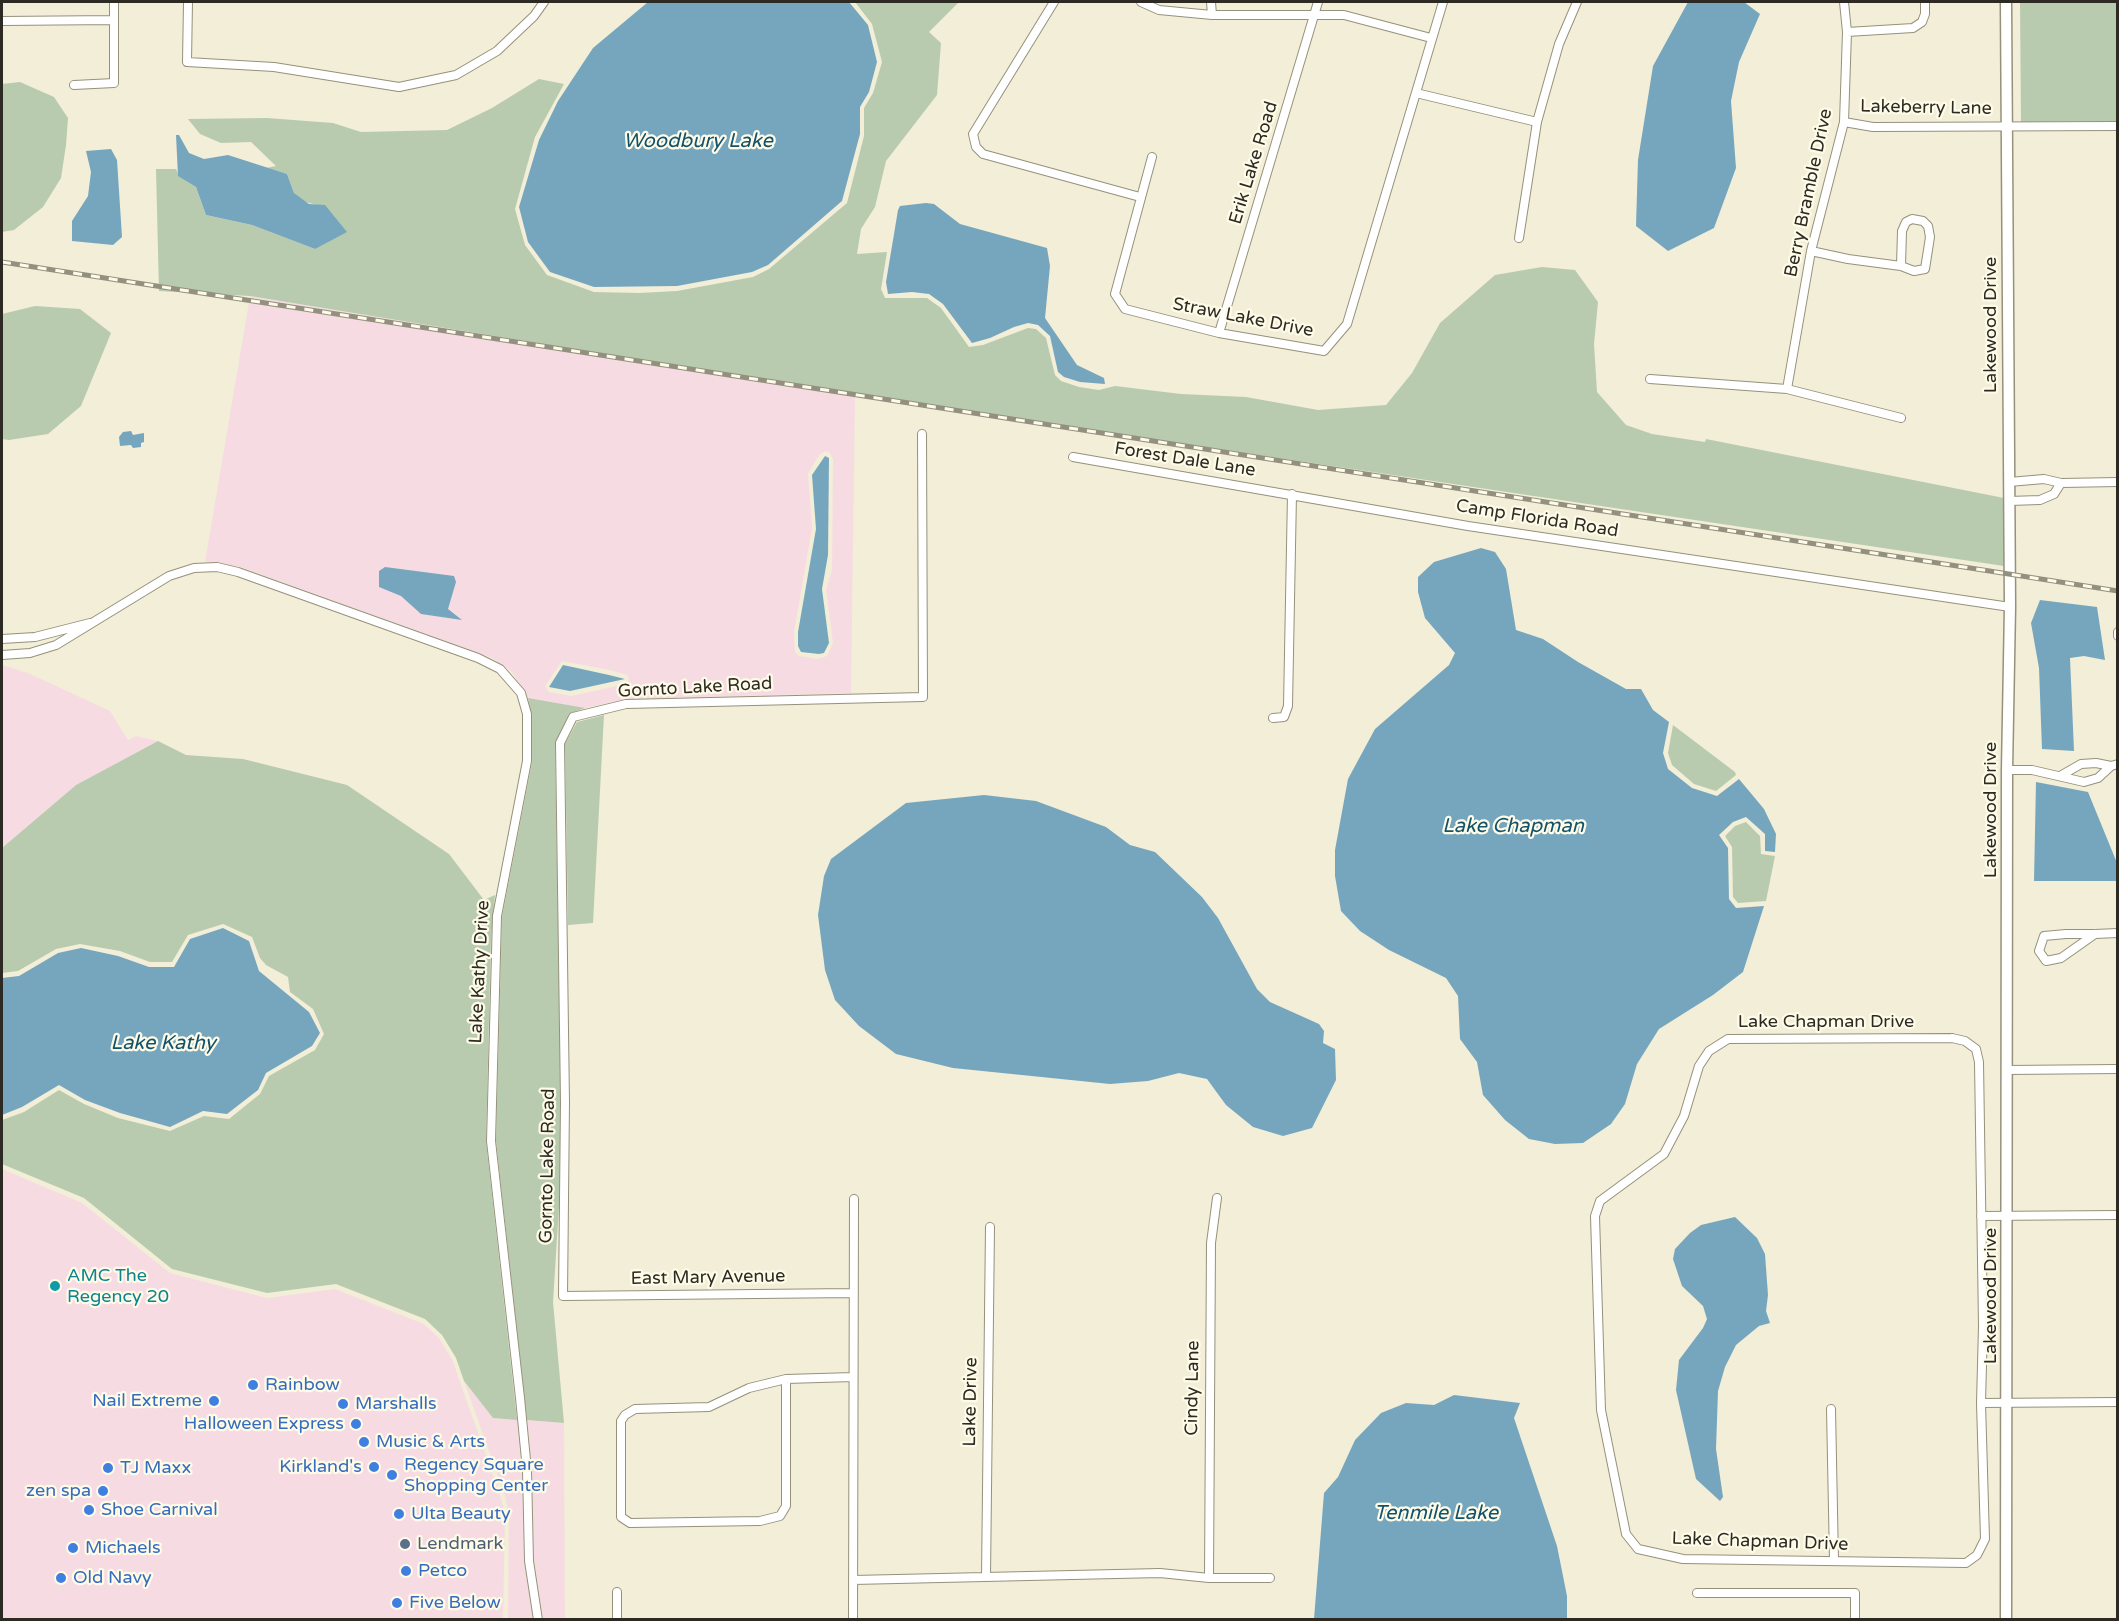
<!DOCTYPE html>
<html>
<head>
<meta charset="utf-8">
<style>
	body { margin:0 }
	#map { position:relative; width:2119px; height:1621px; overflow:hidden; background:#f2eed7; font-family:"Varela Round",sans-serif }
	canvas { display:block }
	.frame { position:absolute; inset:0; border:3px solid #2c2a22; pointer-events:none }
</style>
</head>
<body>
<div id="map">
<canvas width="2119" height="1621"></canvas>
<div class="frame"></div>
</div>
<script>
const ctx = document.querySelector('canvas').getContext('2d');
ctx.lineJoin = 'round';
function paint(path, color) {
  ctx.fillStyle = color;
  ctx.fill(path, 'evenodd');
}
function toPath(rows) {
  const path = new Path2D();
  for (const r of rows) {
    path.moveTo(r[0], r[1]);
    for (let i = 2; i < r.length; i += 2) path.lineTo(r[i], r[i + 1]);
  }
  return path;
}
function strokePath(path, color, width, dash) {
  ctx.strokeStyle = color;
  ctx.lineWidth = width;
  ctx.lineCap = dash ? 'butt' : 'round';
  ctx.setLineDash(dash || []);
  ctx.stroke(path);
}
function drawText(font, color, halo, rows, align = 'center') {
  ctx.font = font + ' "Varela Round",sans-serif';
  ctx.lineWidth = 4.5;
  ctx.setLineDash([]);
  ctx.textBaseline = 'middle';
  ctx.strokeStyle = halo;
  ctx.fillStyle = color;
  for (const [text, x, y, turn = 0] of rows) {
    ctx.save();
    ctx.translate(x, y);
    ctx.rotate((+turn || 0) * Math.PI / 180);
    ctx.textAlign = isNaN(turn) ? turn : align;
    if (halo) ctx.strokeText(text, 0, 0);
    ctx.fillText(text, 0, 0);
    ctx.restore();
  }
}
const commercial = toPath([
	[250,296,855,395,851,693,626,699,585,708,529,699,512,672,492,658,240,567,205,562],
	[825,451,830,453,833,459,832,570,826,589,833,643,827,656,818,659,799,656,795,652,794,632,812,528,808,474,819,455],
	[562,661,610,670,627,675,629,680,626,684,571,696,549,692,545,686],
	[2,665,28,673,110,711,128,740,136,736,158,741,76,785,2,848],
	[2,1169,82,1203,170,1273,267,1298,335,1289,424,1324,439,1338,452,1359,501,1498,505,1514,503,1619,2,1619],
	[464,1381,493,1418,517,1420,522,1471,524,1561,533,1619,508,1619,509,1514,505,1496],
	[527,1420,564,1423,565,1619,543,1619,534,1560,532,1470]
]);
const green = toPath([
	[855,2,959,2,929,32,941,43,937,95,886,161,875,207,861,229,857,254,887,252,881,289,885,298,927,298,941,308,969,347,983,345,1028,328,1036,329,1046,338,1055,375,1061,381,1079,387,1099,390,1115,386,1181,394,1246,397,1318,410,1386,405,1412,373,1440,323,1495,275,1542,267,1575,270,1598,302,1594,344,1597,392,1626,425,1652,434,1705,442,1706,439,2004,498,2004,566,855,395,250,296,159,291,156,169,176,169,179,176,196,187,206,215,252,225,315,249,320,206,302,201,294,193,287,174,266,168,276,166,251,142,221,143,200,134,188,119,267,118,333,123,361,132,447,130,492,108,539,79,564,84,535,137,515,209,525,245,547,275,594,292,639,293,677,291,753,277,769,269,847,203,864,136,864,108,873,93,882,62,872,24],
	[2020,2,2117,2,2117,121,2021,122],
	[20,82,54,97,68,118,66,145,61,178,43,207,14,230,2,232,2,84],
	[35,306,80,309,111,333,81,406,48,434,9,440,2,439,2,314],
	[528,698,585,708,569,714,555,743,561,1102,559,1206,553,1302,564,1423,527,1420,496,1141,502,917,532,762,532,721],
	[604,715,593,923,568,925,565,744,577,722],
	[1673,725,1735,772,1736,775,1716,791,1694,784,1672,765,1668,753],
	[158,741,186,755,243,759,347,785,449,854,484,900,495,895,491,938,486,1141,517,1420,493,1418,464,1381,456,1358,442,1335,425,1319,336,1284,267,1293,172,1269,84,1198,2,1164,2,1120,24,1112,59,1090,84,1104,118,1118,170,1131,204,1116,229,1119,260,1094,269,1076,315,1050,324,1034,313,1009,290,992,288,977,266,965,260,958,252,937,223,924,188,935,172,962,150,962,120,951,80,944,56,949,18,971,2,973,2,848,76,785],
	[1746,822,1760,836,1761,854,1775,856,1766,901,1738,903,1733,897,1732,847,1725,836,1735,826]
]);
const water = toPath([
	[648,2,849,2,868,25,877,62,869,92,860,107,860,134,842,201,768,265,752,272,677,286,594,287,550,272,528,242,519,207,539,140,558,101,593,48],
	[1688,2,1744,2,1760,14,1739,62,1731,101,1736,168,1714,228,1668,251,1636,226,1638,160,1653,66],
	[176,135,179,135,189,153,204,159,228,155,287,174,294,193,309,204,325,205,347,232,315,249,252,225,206,215,196,187,178,176],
	[111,149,117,160,122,237,113,245,72,241,72,221,88,196,91,172,86,151],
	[926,203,934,204,960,224,1047,248,1050,266,1045,318,1077,365,1104,378,1105,384,1080,382,1064,377,1058,372,1050,336,1038,325,1028,323,1014,327,990,338,972,343,943,304,929,294,912,292,888,294,886,282,898,210,900,206],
	[131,431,133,435,144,433,144,442,141,443,141,447,133,448,131,445,120,446,119,437,123,432],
	[825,456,829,458,828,555,822,589,829,643,824,653,819,654,801,652,798,646,798,632,816,529,812,475],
	[1481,548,1495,552,1506,569,1516,630,1543,639,1578,662,1626,689,1641,689,1653,710,1669,722,1663,753,1668,769,1692,788,1717,796,1739,779,1764,809,1776,834,1775,852,1765,851,1765,834,1746,817,1733,822,1719,835,1728,848,1729,899,1736,908,1764,906,1743,972,1713,995,1659,1029,1637,1064,1625,1104,1611,1124,1583,1143,1555,1144,1529,1139,1505,1120,1483,1095,1477,1062,1460,1039,1458,996,1446,978,1389,950,1360,931,1341,911,1335,876,1335,850,1348,779,1375,729,1449,665,1455,653,1425,618,1418,592,1418,577,1434,562],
	[385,567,454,576,456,582,448,609,462,620,421,614,401,596,379,587,379,571],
	[2040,600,2097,607,2105,660,2084,656,2070,658,2074,751,2042,749,2039,668,2031,623],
	[563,665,609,675,625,679,570,691,549,687],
	[2036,782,2088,792,2117,863,2117,881,2034,881],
	[984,795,1036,801,1106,827,1130,845,1155,852,1202,897,1218,918,1257,989,1270,1002,1319,1024,1324,1031,1323,1043,1335,1049,1336,1080,1312,1128,1283,1136,1253,1127,1226,1105,1207,1079,1179,1073,1148,1081,1110,1084,953,1068,896,1054,859,1026,835,1000,825,970,818,915,824,876,831,859,906,803],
	[223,928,249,941,259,971,309,1012,320,1033,312,1046,266,1073,258,1090,227,1114,203,1111,170,1127,120,1113,85,1100,59,1085,22,1107,2,1115,2,978,19,976,58,953,81,948,118,956,149,967,174,967,190,939],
	[1735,1217,1757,1238,1765,1254,1768,1295,1766,1311,1770,1323,1759,1326,1736,1345,1725,1367,1718,1391,1716,1449,1723,1497,1720,1501,1696,1479,1676,1390,1679,1360,1703,1328,1707,1319,1703,1306,1682,1286,1673,1259,1675,1249,1690,1233,1701,1225],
	[1454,1395,1520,1403,1514,1418,1557,1546,1567,1596,1567,1619,1314,1619,1324,1493,1338,1477,1355,1440,1381,1413,1406,1403,1434,1405]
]);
const minor = toPath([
	[188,2,187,62,274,67,399,87,456,75,497,51,534,16,544,2],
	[1054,2,973,134,976,147,983,154,1140,197],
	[1141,2,1159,10,1212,15,1344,15,1431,38],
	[1211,2,1212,15],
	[2,21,114,20],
	[1847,32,1913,28,1922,22,1925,14,1925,2],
	[74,85,114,83,114,2],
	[1416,93,1537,122],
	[1844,122,1873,127,2118,126],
	[1152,157,1115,294,1125,309,1219,333,1324,351,1347,324,1443,2],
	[1519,238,1537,122,1559,44,1577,2],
	[1811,251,1848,259,1901,266,1914,271,1925,269,1930,237,1928,226,1923,221,1912,219,1906,222,1902,231,1901,266],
	[1219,333,1318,2],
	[1650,379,1787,389,1901,418],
	[1787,389,1811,251,1844,122,1847,32,1844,2],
	[1073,457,1468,526,2010,607],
	[2009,482,2044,479,2061,483,2118,482],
	[2009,501,2040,500,2054,494,2061,483],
	[2118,632,2118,636],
	[2,639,35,637,90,623],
	[2,655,30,653,56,645,169,576,194,568,217,567,238,572,478,658,500,669,521,693,527,714,527,761,497,916,491,1141,520,1398,527,1470,529,1561,538,1620],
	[1273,718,1284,717,1288,706,1292,494],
	[2007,770,2032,770,2084,782,2098,778,2111,766,2118,764],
	[2060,776,2081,764,2096,763,2111,766],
	[2095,934,2061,958,2046,961,2039,951,2044,936,2066,934,2095,934,2118,933],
	[1952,1038,1965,1041,1976,1049,1979,1062,1983,1326,1981,1403,1985,1539,1977,1555,1966,1563,1683,1559,1638,1549,1626,1534,1601,1410,1595,1216,1600,1201,1664,1154,1684,1116,1699,1066,1709,1051,1728,1039,1952,1038],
	[2007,1070,2118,1069],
	[1981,1216,2118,1215],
	[853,1293,563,1296,565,1102,560,743,573,717,626,704,923,697,922,434],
	[786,1379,786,1506,780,1516,760,1521,630,1523,621,1517,621,1421,625,1415,635,1409,709,1407,749,1388,786,1379,853,1377],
	[1981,1403,2118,1402],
	[1831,1409,1834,1561],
	[986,1577,990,1227],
	[1209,1578,1211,1243,1217,1198],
	[853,1580,1160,1573,1209,1578,1270,1578],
	[617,1592,617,1620],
	[1697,1593,1855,1593,1855,1620],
	[853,1620,854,1199]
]);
const tertiary = toPath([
	[2006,2,2010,607,2007,770,2006,1620]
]);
const rail = toPath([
	[2,262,2118,591]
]);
const markers = [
	[55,1286,6,"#0f9aa8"],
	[253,1385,6,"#3f7fe0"],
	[214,1401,6,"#3f7fe0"],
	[343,1404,6,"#3f7fe0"],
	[356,1424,6,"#3f7fe0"],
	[364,1442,6,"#3f7fe0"],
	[374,1467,6,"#3f7fe0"],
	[108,1468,6,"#3f7fe0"],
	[392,1475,6,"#3f7fe0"],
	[103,1491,6,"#3f7fe0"],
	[89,1510,6,"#3f7fe0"],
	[399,1514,6,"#3f7fe0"],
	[405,1544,6,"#5c6f8a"],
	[73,1548,6,"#3f7fe0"],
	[406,1571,6,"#3f7fe0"],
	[61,1578,6,"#3f7fe0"],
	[397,1603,6,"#3f7fe0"]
];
const streetNames = [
	["Lakeberry Lane",1926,108,1],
	["Erik Lake Road",1254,163,-73],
	["Berry Bramble Drive",1809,193,-78],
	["Straw Lake Drive",1243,318,11],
	["Lakewood Drive",1991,325,-90],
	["Forest Dale Lane",1185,460,9],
	["Camp Florida Road",1537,519,9],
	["Gornto Lake Road",695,688,-3],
	["Lakewood Drive",1991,810,-90],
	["Lake Kathy Drive",480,972,-87],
	["Lake Chapman Drive",1826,1022],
	["Gornto Lake Road",548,1166,-89],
	["East Mary Avenue",708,1278,-1],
	["Lakewood Drive",1991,1296,-90],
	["Cindy Lane",1193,1388,-89],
	["Lake Drive",971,1402,-89],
	["Lake Chapman Drive",1760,1542,2]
];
const cultureNames = [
	["AMC The",67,1276],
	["Regency 20",67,1297]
];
const shopNames = [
	["Rainbow",265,1385],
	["Nail Extreme",202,1401,"right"],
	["Marshalls",355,1404],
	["Halloween Express",344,1424,"right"],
	["Music & Arts",376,1442],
	["Regency Square",404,1465],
	["Shopping Center",404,1486],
	["Kirkland's",362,1467,"right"],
	["TJ Maxx",120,1468],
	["zen spa",91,1491,"right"],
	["Shoe Carnival",101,1510],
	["Ulta Beauty",411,1514],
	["Michaels",85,1548],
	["Petco",418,1571],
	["Old Navy",73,1578],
	["Five Below",409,1603]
];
const serviceNames = [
	["Lendmark",417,1544]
];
const waterNames = [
	["Woodbury Lake",698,142],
	["Lake Chapman",1513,827],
	["Lake Kathy",163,1044],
	["Tenmile Lake",1436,1514]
];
paint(commercial, '#f6dce2');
paint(green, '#b9cbaf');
paint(water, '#76a6be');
strokePath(minor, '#95917c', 10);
strokePath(tertiary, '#95917c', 13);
strokePath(minor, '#fff', 8);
strokePath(tertiary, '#fff', 10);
strokePath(rail, '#939080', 5);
strokePath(rail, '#fefbe8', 3, [9]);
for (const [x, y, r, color] of markers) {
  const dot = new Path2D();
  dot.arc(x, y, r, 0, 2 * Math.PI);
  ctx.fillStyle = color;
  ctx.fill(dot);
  strokePath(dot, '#fefbe8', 2);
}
drawText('18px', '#2c2a22', '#fefbe8', streetNames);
drawText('18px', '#0d838f', '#fefbe8', cultureNames, 'left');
drawText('18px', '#366cbe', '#fefbe8', shopNames, 'left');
drawText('18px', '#4e5e75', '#fefbe8', serviceNames, 'left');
drawText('italic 20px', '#13526b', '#fefbe8', waterNames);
</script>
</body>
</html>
